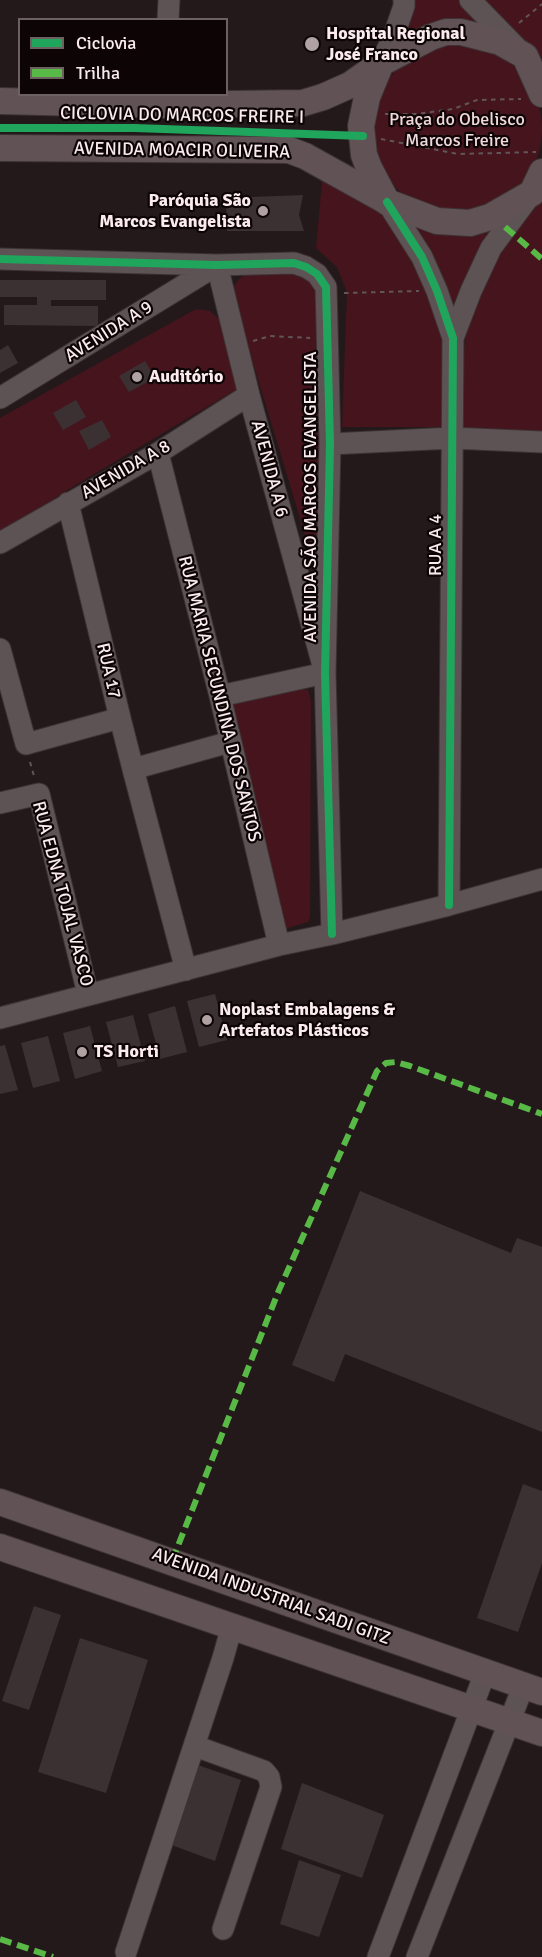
<!DOCTYPE html>
<html>
<head>
<meta charset="utf-8">
<style>
	body { margin:0 }
	#map { position:relative; width:542px; height:1957px; overflow:hidden; background:#24191a; font-family:Signika,sans-serif }
	canvas { display:block }
	.legend { position:absolute; left:18px; top:18px; width:210px; height:78px; box-sizing:border-box; background:#0c0405; border:2px solid #6c6061; margin:0; padding:8px 10px; list-style:none; font-size:18px; color:#fbebec }
	.legend li { display:flex; align-items:center; gap:12px; height:30px }
	.legend b { width:30px; border:2px solid #6c6061 }
</style>
</head>
<body>
<div id="map">
<canvas width="542" height="1957"></canvas>
<ul class="legend">
<li><b style="height:8px;background:#20a55d"></b>Ciclovia</li>
<li><b style="height:8px;background:#58b947"></b>Trilha</li>
</ul>
</div>
<script>
const ctx = document.querySelector('canvas').getContext('2d');
ctx.lineJoin = 'round';
function paint(path, color) {
  ctx.fillStyle = color;
  ctx.fill(path, 'evenodd');
}
function toPath(rows) {
  const path = new Path2D();
  for (const r of rows) {
    if (r.length === 3) {
      path.moveTo(r[0] + r[2], r[1]);
      path.arc(r[0], r[1], r[2], 0, 2 * Math.PI);
      continue;
    }
    path.moveTo(r[0], r[1]);
    for (let i = 2; i < r.length; i += 2) path.lineTo(r[i], r[i + 1]);
  }
  return path;
}
function strokePath(path, color, width, dash) {
  ctx.strokeStyle = color;
  ctx.lineWidth = width;
  ctx.lineCap = dash ? 'butt' : 'round';
  ctx.setLineDash(dash || []);
  ctx.stroke(path);
}
function drawText(font, color, halo, rows, align = 'center') {
  ctx.font = font + ' Signika,sans-serif';
  ctx.lineWidth = 4.5;
  ctx.setLineDash([]);
  ctx.textBaseline = 'middle';
  ctx.strokeStyle = halo;
  ctx.fillStyle = color;
  for (const [text, x, y, turn = 0] of rows) {
    ctx.save();
    ctx.translate(x, y);
    ctx.rotate((+turn || 0) * Math.PI / 180);
    ctx.textAlign = isNaN(turn) ? turn : align;
    if (halo) ctx.strokeText(text, 0, 0);
    ctx.fillText(text, 0, 0);
    ctx.restore();
  }
}
const green = toPath([
	[413,0,463,0,487,29,403,41],
	[485,0,542,0,542,57,518,39],
	[457,129,85],
	[323,172,365,198,398,231,444,331,443,427,342,427,347,292,337,267,316,248],
	[542,201,542,437,457,432,467,321,506,235,534,206],
	[505,218,453,324,405,219],
	[251,270,305,273,314,280,317,294,321,587,233,297,234,286,239,279],
	[196,309,210,311,220,320,237,389,69,489,0,533,0,418],
	[300,689,308,690,311,701,310,917,308,922,281,930,230,706,234,701]
]);
const building = toPath([
	[303,195,299,215,304,231,227,231,226,198],
	[0,280,106,280,106,300,51,300,51,306,98,306,98,326,4,325,4,305,37,305,37,297,0,297],
	[8,345,18,363,0,373,0,350],
	[145,361,155,378,129,392,119,376],
	[76,400,86,417,63,430,53,413],
	[102,420,111,437,89,450,79,431],
	[215,994,227,1040,199,1047,187,1001],
	[175,1006,187,1052,160,1059,148,1014],
	[133,1015,145,1061,118,1067,106,1022],
	[90,1026,102,1071,75,1079,63,1033],
	[48,1036,60,1081,33,1088,21,1043],
	[5,1045,18,1090,0,1094,0,1046],
	[360,1191,511,1253,517,1238,542,1247,542,1432,345,1354,334,1382,292,1365],
	[523,1484,542,1491,542,1563,518,1632,477,1618],
	[34,1606,61,1615,29,1710,2,1701],
	[80,1638,148,1660,106,1793,38,1772],
	[192,1763,241,1780,215,1861,166,1843],
	[302,1783,384,1815,362,1878,281,1849],
	[299,1860,341,1875,319,1937,280,1924]
]);
const path = toPath([
	[519,23,542,4],
	[385,114,417,114,453,109,477,100,521,99],
	[381,139,458,154,536,152],
	[344,293,419,291],
	[253,341,270,336,310,338],
	[30,762,34,776]
]);
const minor = toPath([
	[470,0,516,47],
	[168,20,169,0],
	[381,63,394,35,404,6,404,0],
	[387,202,422,257,437,291,453,338,449,905],
	[0,259,217,265,294,263,306,267,317,274,326,287,330,444,325,673,332,934],
	[453,338,471,291,491,248,529,197],
	[0,398,217,265,249,395,325,673,220,696],
	[330,444,452,438,542,442],
	[158,453,220,696,279,945],
	[0,543,158,453,249,395],
	[0,649,26,744,120,718,68,503],
	[120,718,133,769],
	[0,803,39,794,88,994],
	[186,970,133,769,230,742],
	[0,1018,279,945,332,934,449,905,542,879],
	[195,1746,264,1771,269,1777,271,1787,223,1929],
	[126,1952,223,1658,232,1626],
	[378,1957,485,1673],
	[417,1957,523,1687]
]);
const major = toPath([
	[542,94,525,56,500,42,461,32,446,32,431,37,381,63,367,97,361,126,364,155,369,168,387,202,437,221,470,223,490,217,532,193,542,172],
	[0,101,164,105,303,103,323,97,350,85,381,63],
	[0,148,289,150,305,156,386,201],
	[0,1502,542,1692],
	[0,1547,542,1733]
]);
const quiet = toPath([
	[505,227,542,259],
	[172,1561,279,1290,377,1071,386,1063,396,1062,410,1066,542,1114],
	[0,1939,53,1957]
]);
const cycleway = toPath([
	[0,128,135,128,363,136],
	[387,202,422,257,437,291,453,338,449,905],
	[0,259,217,265,294,263,306,267,317,274,326,287,330,444,325,673,332,934]
]);
const markers = [
	[312,44,8,"#b0a2a2"],
	[263,211,6,"#b0a2a2"],
	[137,377,6,"#b0a2a2"],
	[207,1020,6,"#b0a2a2"],
	[82,1052,6,"#b0a2a2"]
];
const poiNames = [
	["Hospital Regional",326,34],
	["José Franco",326,55],
	["Paróquia São",251,201,"right"],
	["Marcos Evangelista",251,222,"right"],
	["Auditório",149,377],
	["Noplast Embalagens &",219,1010],
	["Artefatos Plásticos",219,1031],
	["TS Horti",94,1052]
];
const streetNames = [
	["CICLOVIA DO MARCOS FREIRE I",182,116,1],
	["AVENIDA MOACIR OLIVEIRA",182,151,1],
	["AVENIDA A 9",109,332,-32],
	["AVENIDA A 6",269,469,75],
	["AVENIDA A 8",126,470,-30],
	["AVENIDA SÃO MARCOS EVANGELISTA",311,497,-90],
	["RUA A 4",436,545,-90],
	["RUA 17",108,671,77],
	["RUA MARIA SECUNDINA DOS SANTOS",219,699,76],
	["RUA EDNA TOJAL VASCO",62,894,75],
	["AVENIDA INDUSTRIAL SADI GITZ",271,1597,20]
];
const parkNames = [
	["Praça do Obelisco",457,120],
	["Marcos Freire",457,141]
];
paint(green, '#46141d');
paint(building, '#3b3133');
strokePath(minor, '#3d3334', 23);
strokePath(major, '#3d3334', 28);
strokePath(path, '#605657', 2, [4.5, 4.5]);
strokePath(minor, '#5e5354', 21);
strokePath(major, '#615355', 26);
strokePath(quiet, '#58b947', 6, [12, 6]);
strokePath(cycleway, '#20a55d', 8);
for (const [x, y, r, color] of markers) {
  const dot = new Path2D();
  dot.arc(x, y, r, 0, 2 * Math.PI);
  ctx.fillStyle = color;
  ctx.fill(dot);
  strokePath(dot, '#0c0405', 2);
}
drawText('bold 18px', '#fbebec', '#0c0405', poiNames, 'left');
drawText('18px', '#fbebec', '#0c0405', streetNames);
drawText('18px', '#f0d9db', '#0c0405', parkNames);
</script>
</body>
</html>
